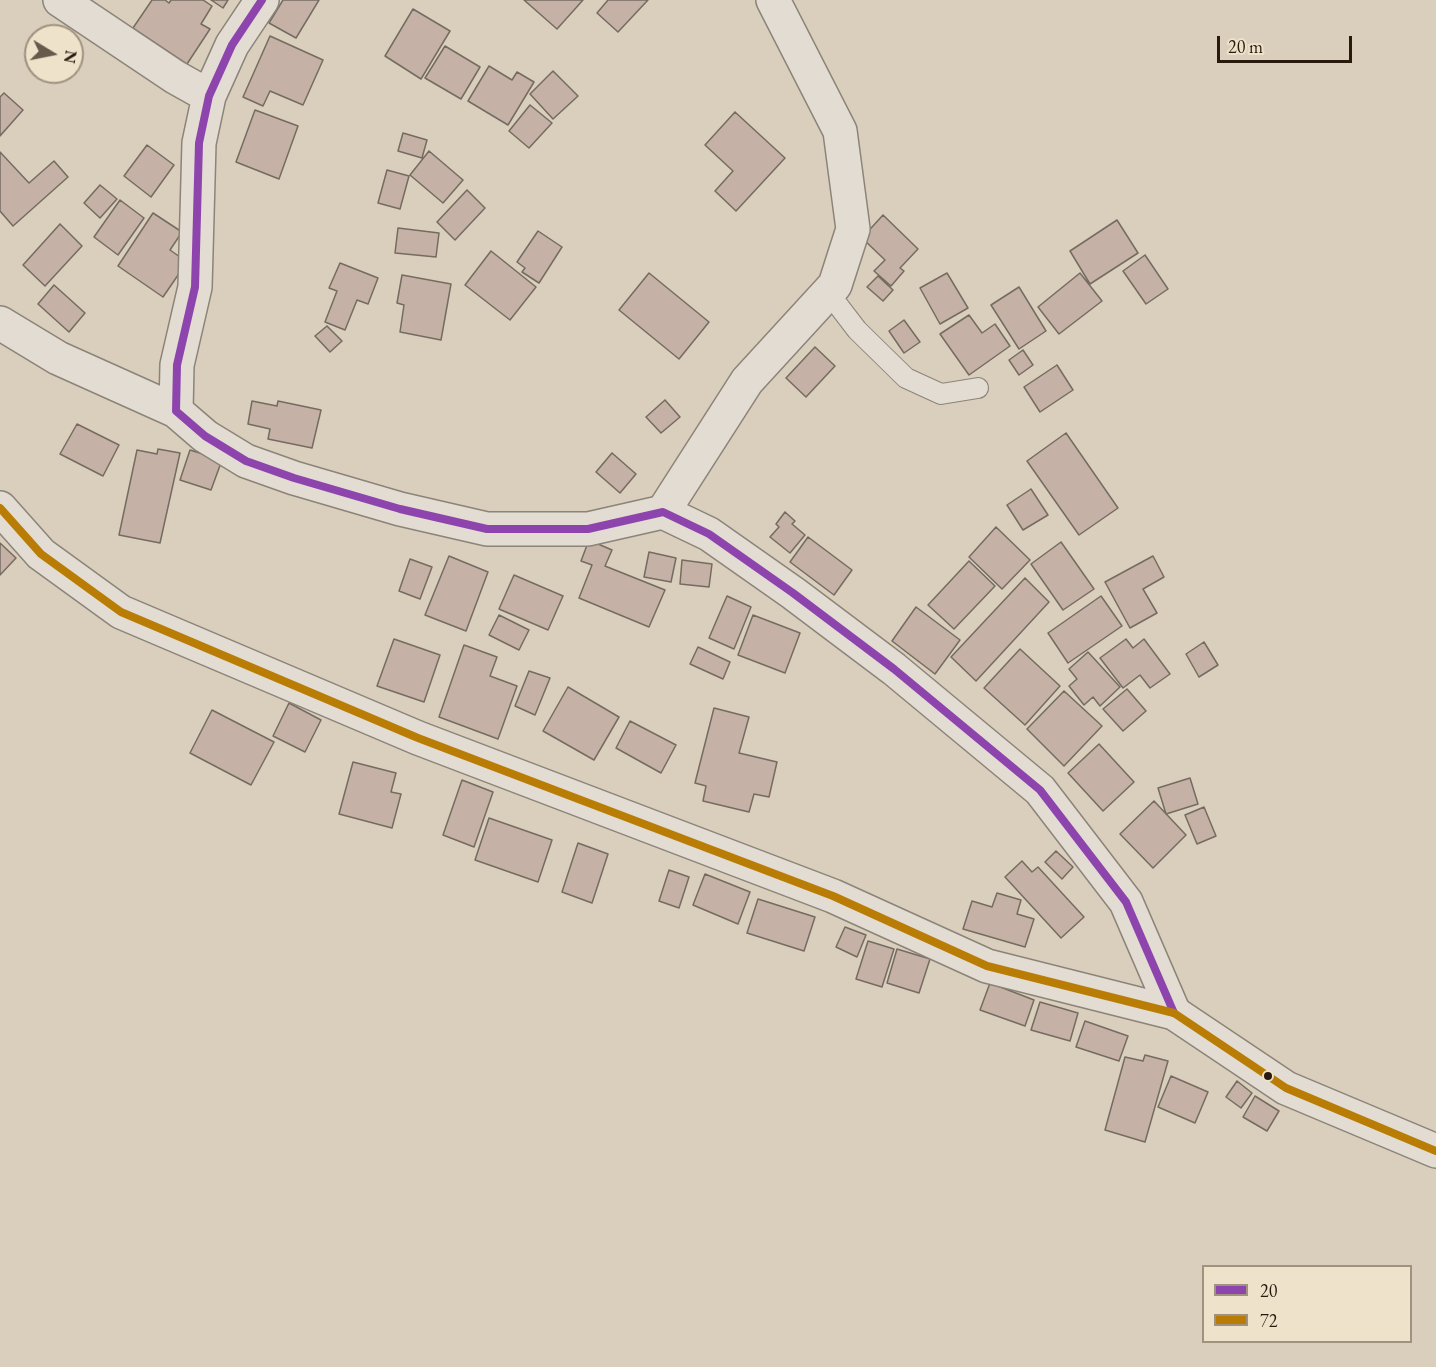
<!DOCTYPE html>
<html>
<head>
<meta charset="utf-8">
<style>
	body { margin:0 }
	#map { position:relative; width:1436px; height:1367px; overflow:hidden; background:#dacebc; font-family:"EB Garamond",serif }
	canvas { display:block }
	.legend { position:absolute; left:1202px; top:1265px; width:210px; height:78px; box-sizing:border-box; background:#efe2cb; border:2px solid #a0927f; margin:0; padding:8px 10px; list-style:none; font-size:18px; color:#291a0e }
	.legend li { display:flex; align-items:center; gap:12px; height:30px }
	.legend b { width:30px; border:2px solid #a0927f }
	.north { position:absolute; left:24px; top:24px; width:60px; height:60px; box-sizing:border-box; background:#efe2cb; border:2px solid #a0927f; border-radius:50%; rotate:100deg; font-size:16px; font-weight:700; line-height:24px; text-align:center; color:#291a0e }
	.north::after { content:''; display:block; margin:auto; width:21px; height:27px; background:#67594b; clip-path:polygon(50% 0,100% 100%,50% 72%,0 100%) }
	.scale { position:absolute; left:1217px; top:36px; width:135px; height:27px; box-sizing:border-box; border:3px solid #291a0e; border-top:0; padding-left:8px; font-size:18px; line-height:21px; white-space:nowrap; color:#291a0e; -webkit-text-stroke:4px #efe2cb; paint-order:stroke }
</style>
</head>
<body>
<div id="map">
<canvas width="1436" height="1367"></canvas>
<ul class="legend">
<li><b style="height:8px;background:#8e44ad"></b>20</li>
<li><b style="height:8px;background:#b97c04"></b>72</li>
</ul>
<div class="north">N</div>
<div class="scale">20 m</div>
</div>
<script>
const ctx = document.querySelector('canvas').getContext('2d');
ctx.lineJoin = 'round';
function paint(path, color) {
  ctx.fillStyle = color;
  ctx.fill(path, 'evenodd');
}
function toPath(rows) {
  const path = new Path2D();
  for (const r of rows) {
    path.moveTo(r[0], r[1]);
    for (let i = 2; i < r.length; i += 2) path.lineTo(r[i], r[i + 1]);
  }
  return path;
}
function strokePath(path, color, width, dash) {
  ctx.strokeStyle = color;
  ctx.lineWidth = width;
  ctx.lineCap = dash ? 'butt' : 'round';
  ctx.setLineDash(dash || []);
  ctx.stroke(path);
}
const building = toPath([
	[152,0,165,0,169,3,171,0,203,0,212,6,201,24,210,29,187,64,133,28,152,0],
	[211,0,228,0,223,8,211,0],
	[283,0,319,0,296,38,269,23,283,0],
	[524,0,583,0,557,29,524,0],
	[608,0,648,0,618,32,597,13,608,0],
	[413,9,450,31,421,79,385,56,413,9],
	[270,36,323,60,303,105,270,91,263,106,243,97,270,36],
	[445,46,480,67,461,99,425,78,445,46],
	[489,66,512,80,517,72,534,82,508,125,468,101,489,66],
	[553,71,578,96,553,119,530,94,553,71],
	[4,93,23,110,0,136,0,97,4,93],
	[530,105,552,123,529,148,509,131,530,105],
	[255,110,298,126,279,179,236,162,255,110],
	[735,112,785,158,736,211,715,191,733,171,705,145,735,112],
	[403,133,427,140,422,158,398,151,403,133],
	[147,145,174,165,151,197,124,176,147,145],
	[429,151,463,180,443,203,410,175,429,151],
	[0,152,29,183,54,161,68,177,13,226,0,211,0,152],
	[387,170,409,176,400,209,378,203,387,170],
	[100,185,117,199,100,218,84,203,100,185],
	[467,190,485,208,455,240,437,222,467,190],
	[120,200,144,218,118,255,94,237,120,200],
	[153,213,182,232,170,250,187,262,163,297,118,266,153,213],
	[883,215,918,249,900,268,904,271,891,286,874,271,885,260,862,238,883,215],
	[1117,220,1138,253,1090,284,1070,251,1117,220],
	[60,224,82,246,45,286,23,265,60,224],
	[398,228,439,233,436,257,395,253,398,228],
	[538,231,562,247,539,283,522,272,525,268,517,262,538,231],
	[491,251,536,287,510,320,465,285,491,251],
	[1145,255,1168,289,1146,304,1123,271,1145,255],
	[340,263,378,278,368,304,357,300,345,330,325,322,337,291,329,288,340,263],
	[649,273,709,322,679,359,619,310,649,273],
	[947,273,968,308,940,324,920,288,947,273],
	[1080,273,1102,301,1059,334,1038,307,1080,273],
	[402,275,451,284,441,340,400,332,404,305,397,303,402,275],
	[878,276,893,290,883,301,867,287,878,276],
	[54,285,85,313,69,332,38,304,54,285],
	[1019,287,1046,331,1019,349,991,305,1019,287],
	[969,315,982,333,995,324,1010,346,969,375,940,334,969,315],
	[904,320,920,342,904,353,889,331,904,320],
	[327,326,342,341,330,352,315,336,327,326],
	[815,347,835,366,806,397,786,378,815,347],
	[1023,350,1033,365,1019,375,1009,360,1023,350],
	[1057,365,1073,390,1040,412,1024,387,1057,365],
	[665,400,680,417,661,433,646,417,665,400],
	[252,401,277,406,278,401,321,410,312,448,268,439,270,429,248,424,252,401],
	[77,424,119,445,103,476,60,454,77,424],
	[1066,433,1118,508,1079,535,1027,461,1066,433],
	[158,449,180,453,160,543,119,535,137,450,157,454,158,449],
	[190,450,222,460,211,490,180,480,190,450],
	[612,453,636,474,620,493,596,472,612,453],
	[1031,489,1048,515,1023,530,1007,505,1031,489],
	[785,512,795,521,792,524,805,535,790,553,770,537,779,527,776,524,785,512],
	[996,527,1030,560,1002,589,969,557,996,527],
	[808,537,852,570,834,595,790,562,808,537],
	[589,540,612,550,605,566,665,590,649,627,579,598,592,565,581,561,589,540],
	[1061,542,1094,589,1063,610,1031,564,1061,542],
	[0,543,16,558,0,575,0,543],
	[649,552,676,558,671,582,644,577,649,552],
	[449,556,488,572,466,631,425,615,449,556],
	[1153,556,1164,577,1143,589,1157,613,1130,628,1105,582,1153,556],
	[410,559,432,567,420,599,399,591,410,559],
	[682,560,712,564,709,587,680,584,682,560],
	[969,561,995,586,954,629,928,605,969,561],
	[514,575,563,596,548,630,499,609,514,575],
	[1025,578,1049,602,976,681,951,657,1025,578],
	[727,596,751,607,734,649,709,638,727,596],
	[1101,596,1122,626,1068,663,1048,633,1101,596],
	[916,607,960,640,935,674,892,641,916,607],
	[499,615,529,630,519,650,489,635,499,615],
	[753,615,800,633,785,673,738,655,753,615],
	[394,639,440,655,424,702,377,686,394,639],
	[1126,639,1133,648,1144,639,1170,674,1150,688,1140,675,1123,688,1100,658,1126,639],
	[1204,642,1218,665,1199,677,1186,654,1204,642],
	[464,645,497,657,490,676,517,686,498,739,439,717,464,645],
	[698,647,730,662,723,679,690,664,698,647],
	[1020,649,1060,686,1025,725,984,688,1020,649],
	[1088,652,1120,687,1100,706,1093,697,1084,705,1069,686,1077,679,1069,669,1088,652],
	[529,671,550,678,535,715,515,706,529,671],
	[568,687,619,717,594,760,543,731,568,687],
	[1127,689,1146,711,1123,731,1103,709,1127,689],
	[1064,691,1102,726,1064,766,1027,729,1064,691],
	[289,703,321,720,305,752,273,736,289,703],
	[714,708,749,717,739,753,777,762,769,797,754,794,749,812,703,801,706,786,695,783,714,708],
	[212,710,274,742,251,785,190,753,212,710],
	[630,721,676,745,661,773,616,748,630,721],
	[1099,744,1134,782,1103,811,1068,773,1099,744],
	[353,762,396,773,391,792,401,794,392,828,339,814,353,762],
	[1190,778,1198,804,1166,814,1158,788,1190,778],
	[462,780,493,792,474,847,443,835,462,780],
	[1154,801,1186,835,1153,868,1120,834,1154,801],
	[1204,807,1216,836,1197,844,1185,815,1204,807],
	[489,818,552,840,538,882,475,860,489,818],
	[578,843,608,854,592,903,562,892,578,843],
	[1056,851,1073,867,1062,879,1045,862,1056,851],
	[1022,861,1032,872,1038,867,1084,917,1061,938,1005,877,1022,861],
	[669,870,689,877,679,908,659,901,669,870],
	[705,874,750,892,738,924,693,905,705,874],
	[997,893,1021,900,1017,914,1034,919,1025,947,963,929,972,901,992,907,997,893],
	[758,899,815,917,804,951,747,933,758,899],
	[845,927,866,935,857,957,836,947,845,927],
	[868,941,894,949,882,987,856,979,868,941],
	[897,949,930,959,919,993,887,983,897,949],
	[990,983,1034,1000,1025,1026,980,1010,990,983],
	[1040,1002,1078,1013,1070,1041,1031,1030,1040,1002],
	[1085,1021,1128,1036,1119,1061,1076,1047,1085,1021],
	[1145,1055,1168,1061,1145,1142,1105,1130,1125,1057,1143,1061,1145,1055],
	[1171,1076,1208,1092,1195,1123,1158,1107,1171,1076],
	[1237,1081,1252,1093,1241,1108,1226,1097,1237,1081],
	[1255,1096,1279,1111,1267,1131,1243,1117,1255,1096]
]);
const service = toPath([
	[828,292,857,330,906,378,941,394,978,388]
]);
const minor = toPath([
	[60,0,175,77,209,96],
	[262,0,232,45,209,96,199,143,195,287,177,365,176,411,205,436,246,461,294,478,400,509,487,529,588,529,663,512,709,534,793,593,894,669,1040,790,1126,902,1174,1013],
	[0,323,58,358,176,411],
	[663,512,747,381,835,285,853,229,840,131,773,0]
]);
const tertiary = toPath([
	[0,508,41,554,121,612,418,738,833,896,987,966,1174,1013,1286,1088,1436,1151]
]);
const bus1 = toPath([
	[262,0,232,45,209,96,199,143,195,287,177,365,176,411,205,436,246,461,294,478,400,509,487,529,588,529,663,512,709,534,793,593,894,669,1040,790,1126,902,1174,1013]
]);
const bus2 = toPath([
	[0,508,41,554,121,612,418,738,833,896,987,966,1174,1013,1286,1088,1436,1151]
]);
const markers = [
	[1268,1076,5,"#291a0e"]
];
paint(building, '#c5b1a5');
strokePath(building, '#746c61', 1.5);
strokePath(service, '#8c8478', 22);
strokePath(minor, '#8c8478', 36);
strokePath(tertiary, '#8c8478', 36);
strokePath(service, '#e2dcd3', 20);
strokePath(minor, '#e2dcd3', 33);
strokePath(tertiary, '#e2dcd3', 33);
strokePath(bus1, '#8e44ad', 8);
strokePath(bus2, '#b97c04', 8);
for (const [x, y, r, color] of markers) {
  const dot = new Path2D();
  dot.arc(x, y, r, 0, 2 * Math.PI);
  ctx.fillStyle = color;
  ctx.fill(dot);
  strokePath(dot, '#efe2cb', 2);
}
</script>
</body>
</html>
